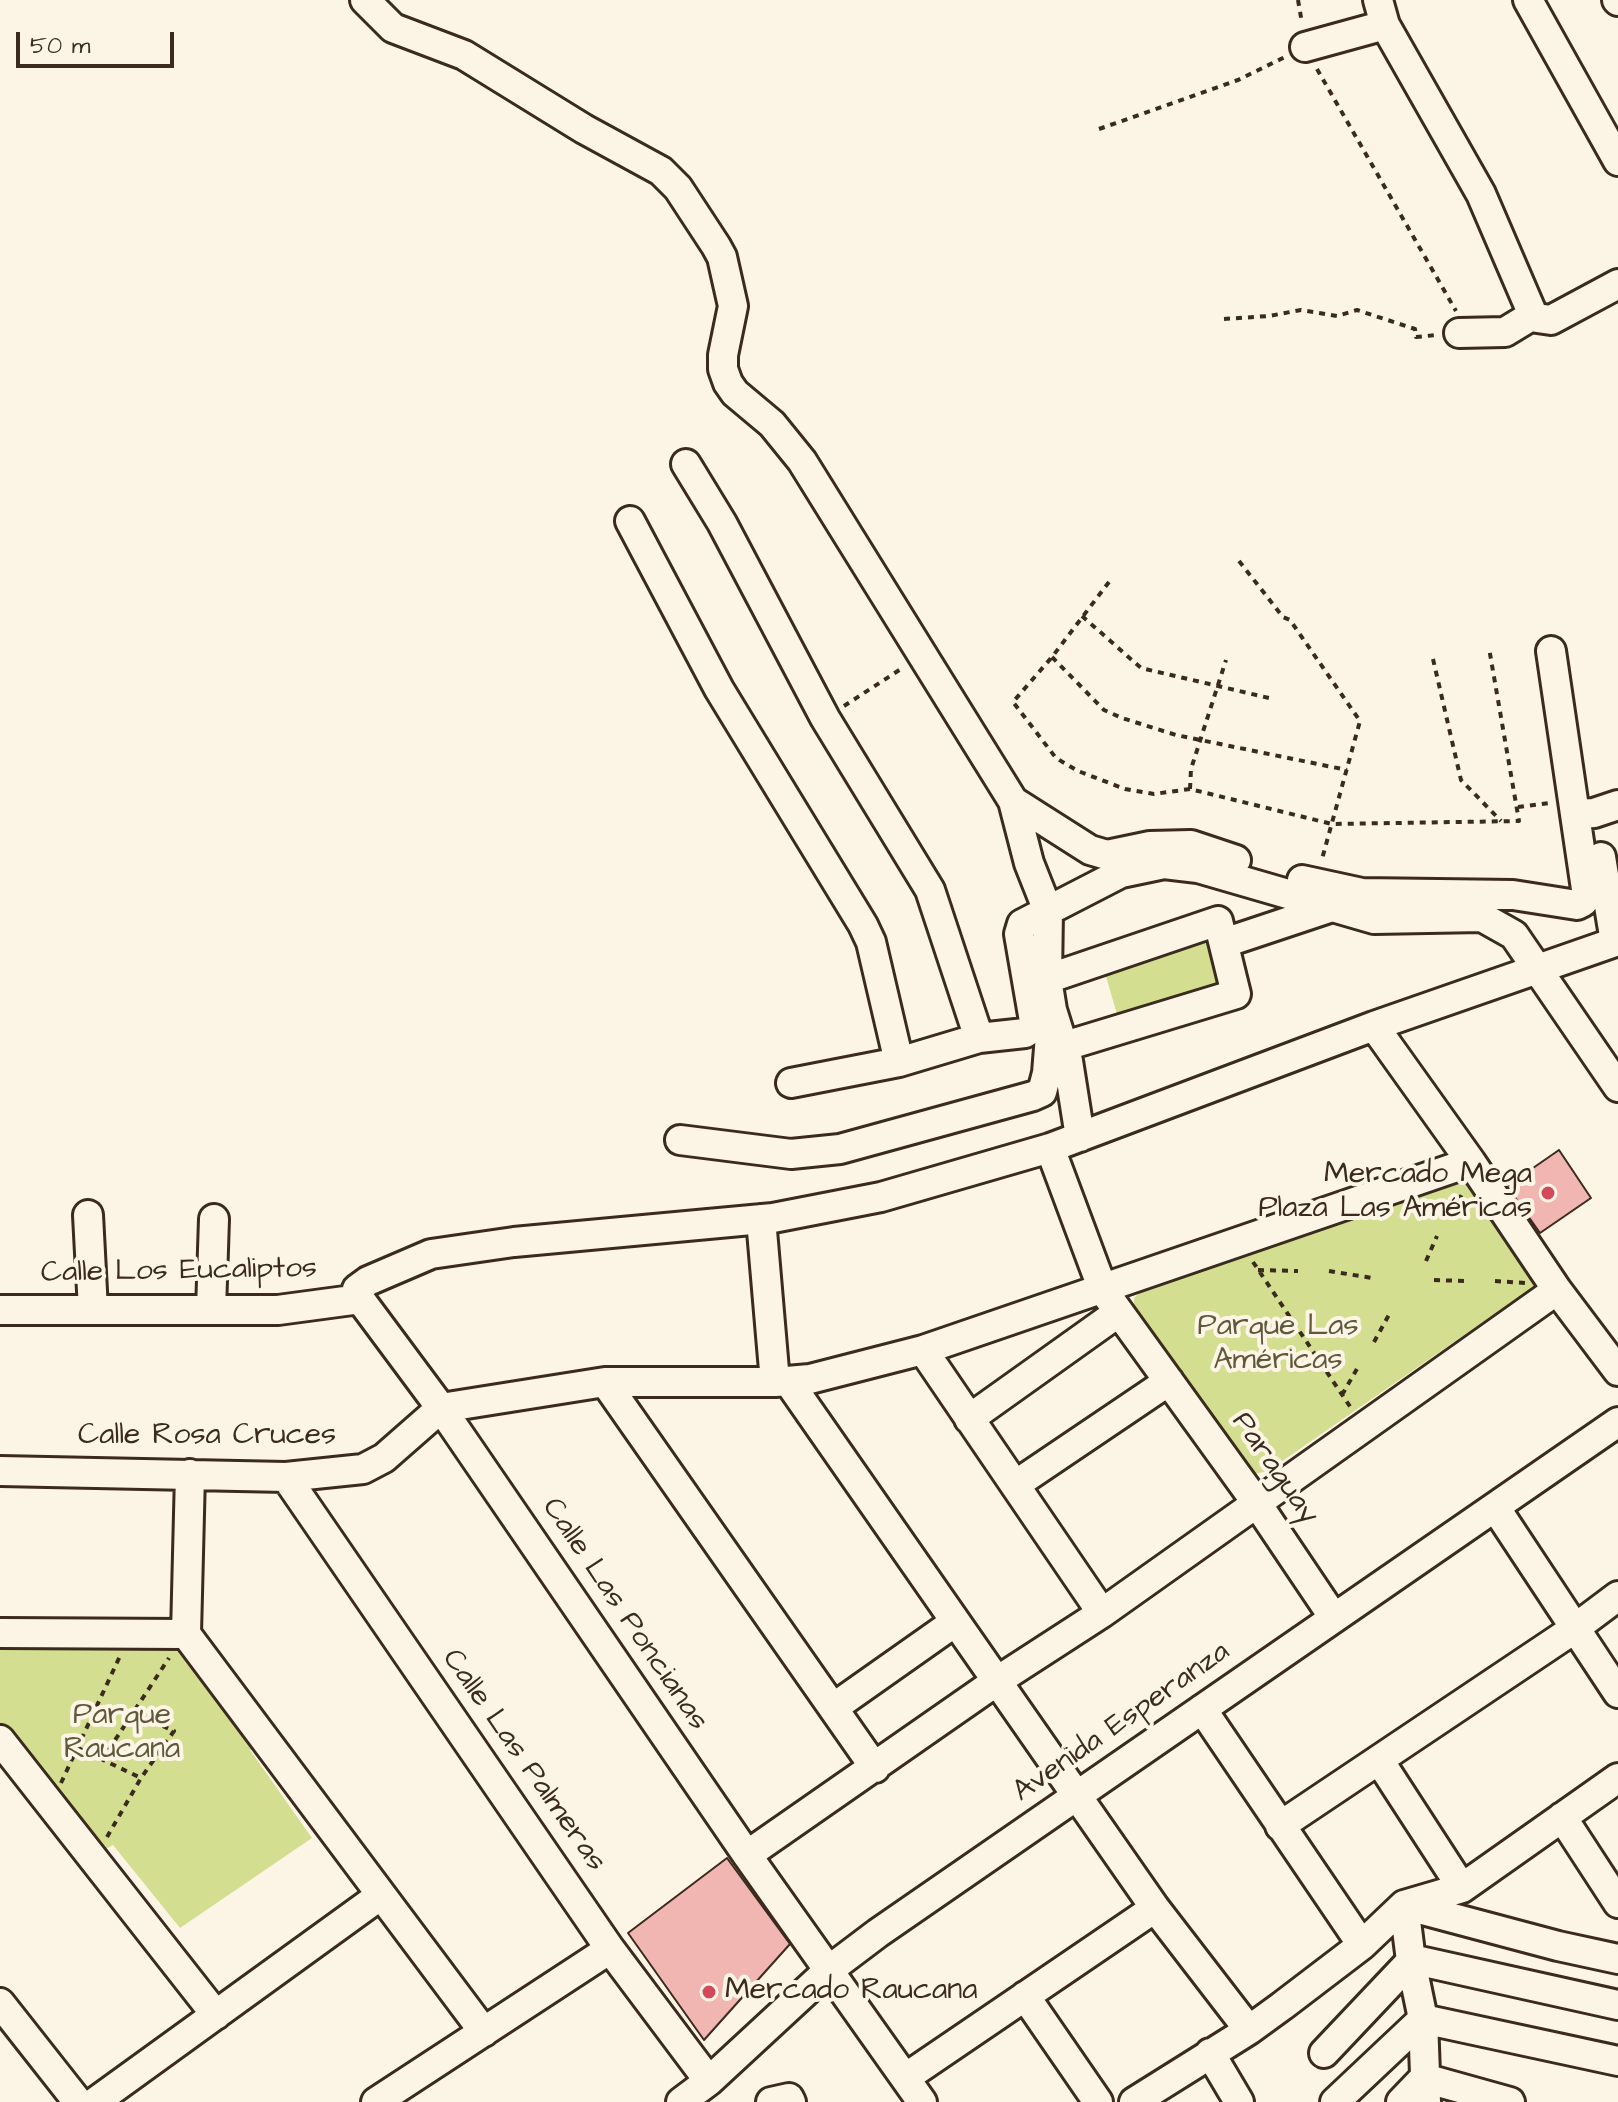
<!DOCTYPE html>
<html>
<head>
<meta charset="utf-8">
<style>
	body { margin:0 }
	#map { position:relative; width:1618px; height:2102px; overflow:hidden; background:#fcf5e5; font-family:"Architects Daughter",sans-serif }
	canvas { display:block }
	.scale { position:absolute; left:16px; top:32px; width:158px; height:36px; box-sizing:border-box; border:4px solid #3b2a1e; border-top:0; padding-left:10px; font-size:24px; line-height:28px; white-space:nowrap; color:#3b2a1e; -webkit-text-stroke:6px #fcf5e5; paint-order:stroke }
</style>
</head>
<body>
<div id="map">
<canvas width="1618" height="2102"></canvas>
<div class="scale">50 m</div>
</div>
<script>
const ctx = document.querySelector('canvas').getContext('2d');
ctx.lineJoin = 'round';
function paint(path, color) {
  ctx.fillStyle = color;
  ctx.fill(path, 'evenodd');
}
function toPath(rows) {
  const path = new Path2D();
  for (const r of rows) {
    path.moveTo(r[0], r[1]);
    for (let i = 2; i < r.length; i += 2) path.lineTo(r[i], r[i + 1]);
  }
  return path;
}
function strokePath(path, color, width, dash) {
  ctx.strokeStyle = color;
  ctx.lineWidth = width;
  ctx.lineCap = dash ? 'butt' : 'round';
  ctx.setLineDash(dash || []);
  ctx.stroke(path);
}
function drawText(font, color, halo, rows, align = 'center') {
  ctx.font = font + ' "Architects Daughter",sans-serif';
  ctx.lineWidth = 8;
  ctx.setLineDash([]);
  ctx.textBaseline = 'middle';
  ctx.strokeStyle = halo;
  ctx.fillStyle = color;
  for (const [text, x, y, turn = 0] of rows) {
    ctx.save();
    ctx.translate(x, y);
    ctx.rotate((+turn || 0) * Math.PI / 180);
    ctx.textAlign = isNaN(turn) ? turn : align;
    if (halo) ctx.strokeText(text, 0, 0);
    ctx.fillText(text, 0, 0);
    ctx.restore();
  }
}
const green = toPath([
	[1208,937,1222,987,1119,1021,1105,973],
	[1469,1174,1542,1281,1268,1471,1255,1474,1249,1472,1134,1310,1134,1298,1140,1292],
	[0,1649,182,1650,253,1748,250,1750,312,1838,180,1928,113,1845,106,1849,0,1723]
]);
const building = toPath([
	[1559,1150,1591,1198,1540,1233,1507,1186,1559,1150],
	[727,1858,790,1944,704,2040,628,1933,727,1858]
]);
const path = toPath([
	[1298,0,1302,23],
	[1317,69,1456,311],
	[1099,129,1238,80,1285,57],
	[1224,319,1269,316,1301,310,1337,316,1357,310,1415,329,1416,337,1437,335],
	[1239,561,1283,617,1290,620,1360,721,1322,859],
	[1109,582,1052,657,1013,702,1056,758,1078,771,1125,789,1154,794,1190,789,1332,824,1519,821,1489,648],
	[1082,616,1141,668,1269,698],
	[1052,657,1104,710,1122,718,1176,735,1347,770],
	[1433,659,1461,780,1501,821],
	[844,706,904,667],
	[1190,789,1191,769,1226,660],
	[1518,807,1549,803],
	[1453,1211,1463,1192],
	[1426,1261,1437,1236],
	[1253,1262,1351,1408],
	[1258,1270,1298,1271],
	[1329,1271,1372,1278],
	[1434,1280,1464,1281],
	[1495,1281,1525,1283],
	[1374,1342,1391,1311],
	[1342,1395,1358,1367],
	[78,1748,141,1778],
	[102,1760,169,1658],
	[61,1783,120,1656],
	[107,1837,141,1778,174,1731,134,1713]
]);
const minor = toPath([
	[365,0,393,28,464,55,584,129,661,171,678,188,716,246,722,257,733,306,723,355,723,369,728,383,735,393,772,424,802,461,1013,801,1029,863,1048,911,1047,979,1052,1010,1068,1061,1080,1137],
	[1378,0,1385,25,1481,194,1533,315,1537,318,1551,320,1618,284],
	[1528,0,1618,161],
	[1617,0,1618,1],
	[1305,47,1385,25],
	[1459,333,1505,332,1533,315],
	[686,464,722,523,825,718,930,890,979,1038,1025,1033,1032,1028,1034,1021,1019,934,1022,924,1121,873,1164,864,1198,868,1374,919,1482,917,1514,935,1618,1087],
	[630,521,719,689,863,925,871,942,899,1062],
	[1013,801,1090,850,1107,855,1150,846,1191,845,1236,860],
	[1577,814,1594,813,1618,805],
	[1601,857,1615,942],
	[1302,880,1362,893,1513,895,1577,905,1583,902,1587,896,1551,651],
	[1224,943,1332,907],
	[1047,979,1218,921,1236,994,1065,1046],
	[1374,1026,1471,1162,1557,1290,1618,1371],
	[791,1083,899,1062,979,1038],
	[680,1140,791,1154,840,1149,1033,1096,1042,1092,1047,1073,1051,1023],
	[1050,1148,1103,1290,1256,1502,1334,1618],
	[88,1215,93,1310],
	[761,1219,775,1382],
	[0,1310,278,1310,360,1299],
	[211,1310,214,1219],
	[923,1350,1102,1613],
	[788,1381,1155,1908,1249,2030],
	[605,1382,875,1768],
	[969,1419,1119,1312],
	[0,1471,286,1477,363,1469,384,1458,441,1408,605,1382,775,1382,810,1379,923,1350,1471,1162],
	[190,1474,186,1634,484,2032],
	[286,1477,610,1949,709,2081],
	[1015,1485,1169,1381],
	[1495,1507,1618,1693],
	[0,1633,186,1634],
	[833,1708,955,1622],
	[1202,1709,1362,1945],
	[0,1740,216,2015],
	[1379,1760,1462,1888],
	[1562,1817,1618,1903],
	[1280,1826,1574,1629,1618,1596],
	[747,1855,997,1681,1102,1613,1557,1290],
	[1411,1959,1618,2005],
	[1025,1996,1098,2102],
	[0,2003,78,2102],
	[1210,2053,1239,2102],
	[1324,2053,1411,1961],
	[905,2078,1155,1908],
	[95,2102,381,1895],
	[376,2102,610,1949],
	[681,2102,709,2081,829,1970,878,1933,1618,1422],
	[771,2102,789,2098,791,2102],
	[922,2102,747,1855,441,1408,360,1299,357,1289,368,1281,431,1254,514,1242,773,1218,881,1197,1050,1148,1374,1026,1618,941],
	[1134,2102,1249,2030,1282,2006,1362,1945,1404,1905,1462,1888,1618,1778],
	[1335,2102,1423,2019,1618,2061],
	[1401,2102,1424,2078,1510,2102],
	[1426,2102,1423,2019,1411,1961,1404,1905,1558,1946,1618,1959]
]);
const markers = [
	[1548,1193,8,"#d1495b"],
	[709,1992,8,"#d1495b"]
];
const poiNames = [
	["Mercado Mega",1532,1176],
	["Plaza Las Américas",1532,1210],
	["Mercado Raucana",725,1992,"left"]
];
const streetNames = [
	["Calle Los Eucaliptos",179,1272,-1],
	["Calle Rosa Cruces",207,1437],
	["Paraguay",1274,1469,55],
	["Calle Las Poncianas",624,1615,56],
	["Avenida Esperanza",1122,1723,-35],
	["Calle Las Palmeras",523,1761,55]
];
const parkNames = [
	["Parque Las",1278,1328],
	["Américas",1278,1362],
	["Parque",122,1717],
	["Raucana",122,1751]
];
paint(green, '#d3de91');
paint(building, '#f2b6b2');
strokePath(building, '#3b2a1e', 2);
strokePath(minor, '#3b2a1e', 34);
strokePath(path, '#3b2a1e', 4, [6, 6]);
strokePath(minor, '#fcf5e5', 28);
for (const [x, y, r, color] of markers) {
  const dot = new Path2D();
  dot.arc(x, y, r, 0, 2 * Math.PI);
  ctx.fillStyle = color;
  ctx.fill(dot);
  strokePath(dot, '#fcf5e5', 3);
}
drawText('30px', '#3b2a1e', '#fcf5e5', poiNames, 'right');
drawText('30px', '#3b2a1e', '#fcf5e5', streetNames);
drawText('30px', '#61573b', '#fcf5e5', parkNames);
</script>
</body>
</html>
